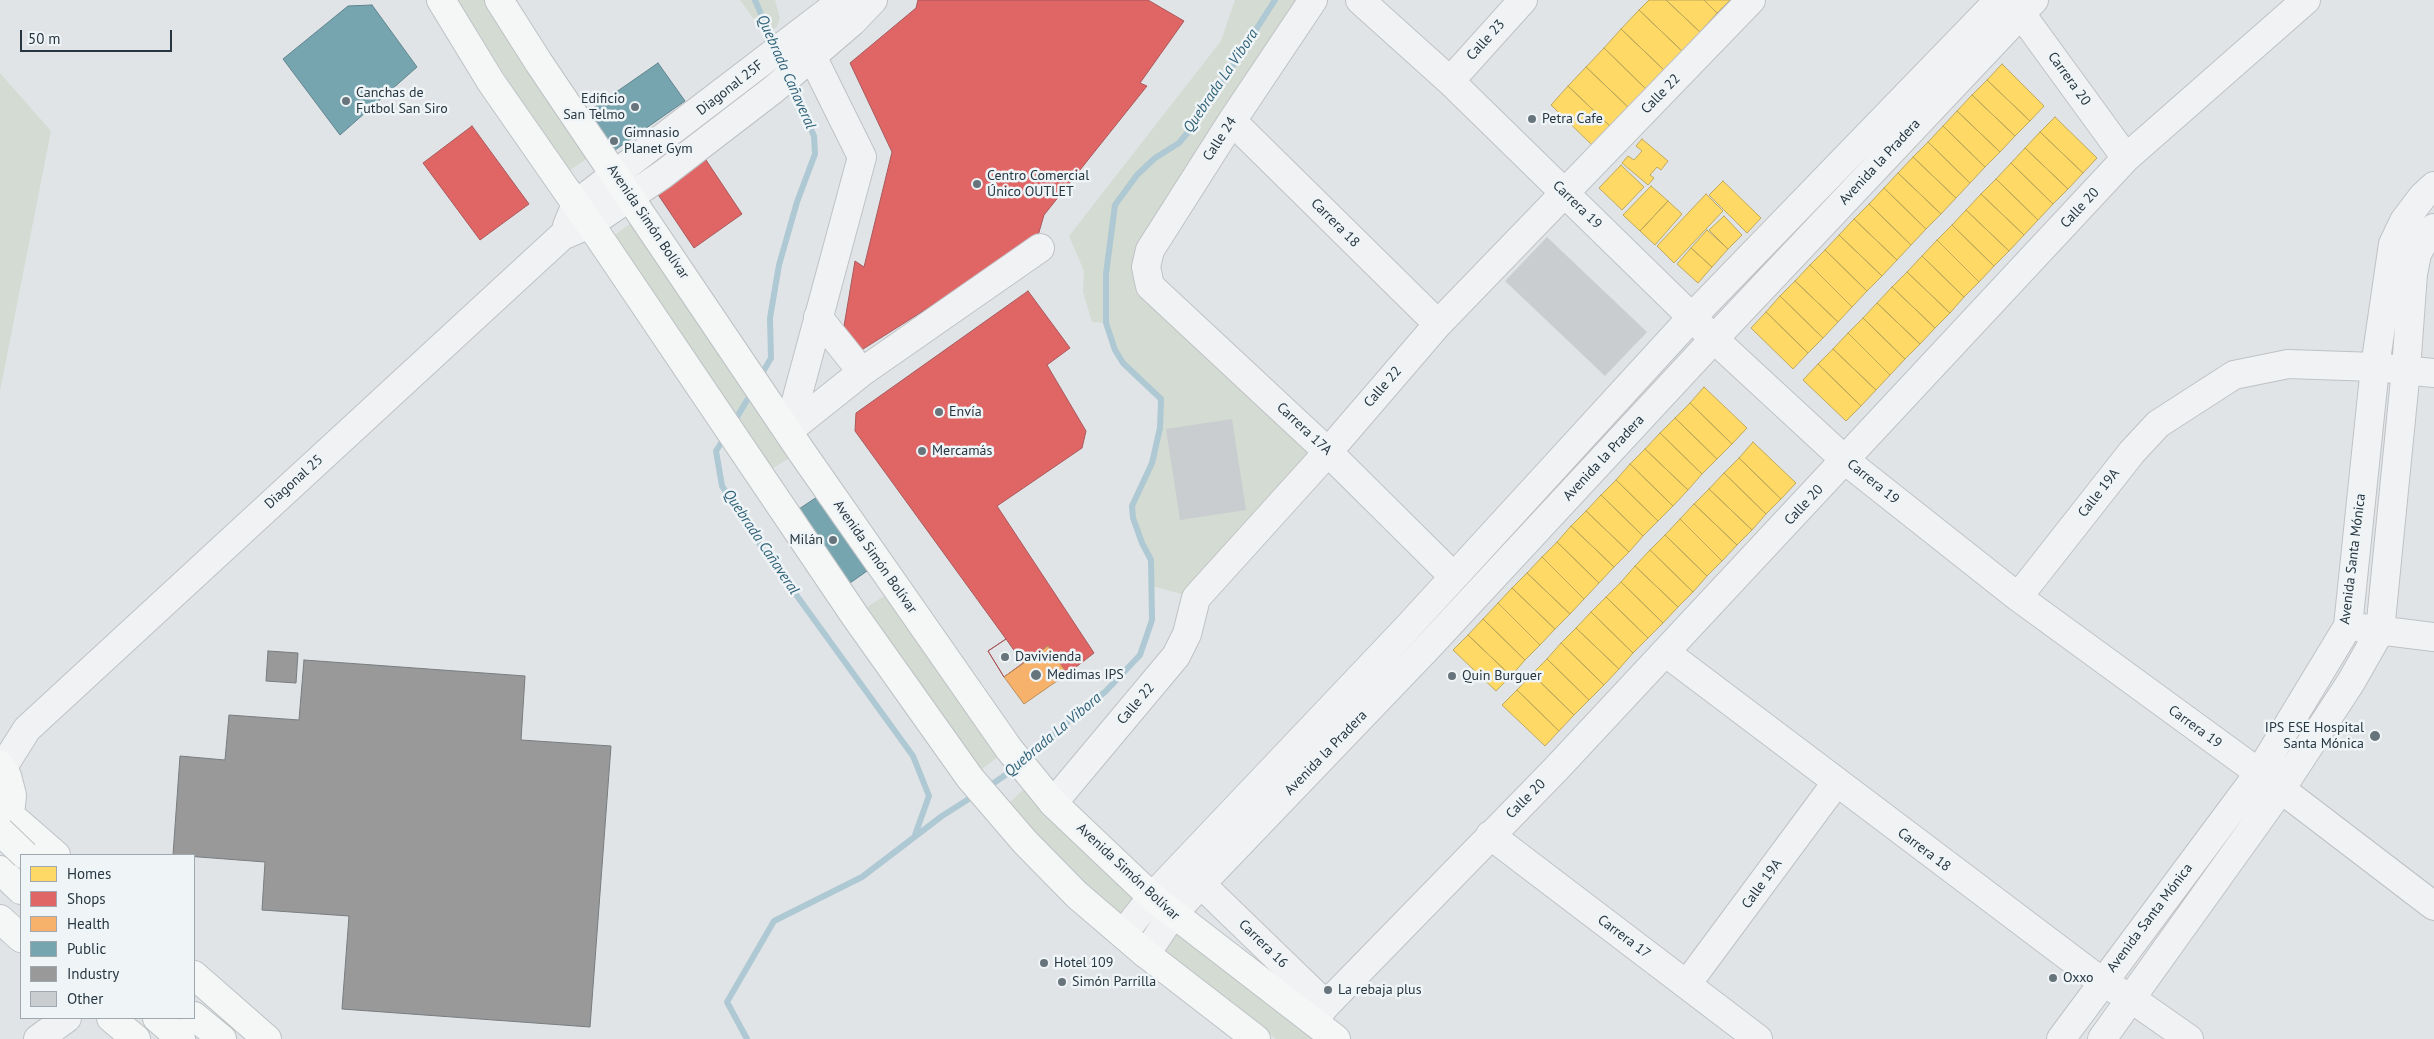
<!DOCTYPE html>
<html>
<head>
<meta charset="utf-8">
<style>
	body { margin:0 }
	#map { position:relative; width:2434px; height:1039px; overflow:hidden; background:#e1e4e7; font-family:"PT Sans",sans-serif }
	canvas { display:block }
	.legend { position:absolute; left:20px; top:854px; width:175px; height:165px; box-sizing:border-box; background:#eff4f7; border:1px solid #9fa8ae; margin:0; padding:6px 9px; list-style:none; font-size:15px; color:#273741 }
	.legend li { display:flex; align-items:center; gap:10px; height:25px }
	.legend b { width:25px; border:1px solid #9fa8ae }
	.scale { position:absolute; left:20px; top:30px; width:152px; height:22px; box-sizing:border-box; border:2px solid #273741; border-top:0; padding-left:6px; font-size:15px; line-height:18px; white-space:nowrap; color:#273741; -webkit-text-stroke:4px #eff4f7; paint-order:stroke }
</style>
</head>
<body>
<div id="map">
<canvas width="2434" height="1039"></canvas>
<ul class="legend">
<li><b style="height:14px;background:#ffd966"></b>Homes</li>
<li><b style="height:14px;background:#e06666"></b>Shops</li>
<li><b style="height:14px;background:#f6b26b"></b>Health</li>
<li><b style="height:14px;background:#76a5af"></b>Public</li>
<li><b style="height:14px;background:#999"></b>Industry</li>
<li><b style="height:14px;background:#c9cdcf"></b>Other</li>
</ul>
<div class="scale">50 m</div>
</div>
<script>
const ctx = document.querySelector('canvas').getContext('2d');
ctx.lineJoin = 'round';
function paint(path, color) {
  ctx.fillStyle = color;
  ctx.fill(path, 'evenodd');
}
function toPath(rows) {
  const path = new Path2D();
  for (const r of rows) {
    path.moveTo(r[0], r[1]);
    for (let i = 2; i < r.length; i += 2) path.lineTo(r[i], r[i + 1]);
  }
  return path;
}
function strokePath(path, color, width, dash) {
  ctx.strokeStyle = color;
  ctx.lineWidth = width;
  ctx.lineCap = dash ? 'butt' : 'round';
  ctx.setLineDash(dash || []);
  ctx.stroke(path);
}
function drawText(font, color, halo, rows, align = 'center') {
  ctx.font = font + ' "PT Sans",sans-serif';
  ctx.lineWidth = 5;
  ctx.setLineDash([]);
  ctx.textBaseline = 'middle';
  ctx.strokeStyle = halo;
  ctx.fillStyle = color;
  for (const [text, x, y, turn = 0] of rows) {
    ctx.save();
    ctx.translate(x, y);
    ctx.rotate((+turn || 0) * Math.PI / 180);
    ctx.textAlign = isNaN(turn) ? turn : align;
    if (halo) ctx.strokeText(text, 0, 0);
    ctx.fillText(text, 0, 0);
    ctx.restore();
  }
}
const green = toPath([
	[458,0,487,0,588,158,570,170,511,85],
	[740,0,775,0,780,18,777,27,769,32,764,33],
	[1235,0,1313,0,1146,267,1328,452,1196,598,1152,586,1151,560,1142,543,1133,518,1132,506,1152,463,1160,428,1161,399,1123,363,1115,350,1106,323,1092,322,1083,292,1084,271,1069,236,1221,41],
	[0,73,51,131,0,391],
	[631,223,791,457,781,463,772,469,615,235],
	[884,596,999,756,981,770,867,607],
	[1026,787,1146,905,1129,925,1033,832,1008,804],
	[1166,924,1316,1039,1276,1039,1153,944]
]);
const homes = toPath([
	[1649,0,1666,0,1700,32,1682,51,1639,10,1649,0],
	[1666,0,1704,0,1717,13,1700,32,1666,0],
	[1704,0,1730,0,1717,13,1704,0],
	[1639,10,1682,51,1664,70,1621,29,1639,10],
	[1621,29,1664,70,1646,89,1604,48,1621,29],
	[1604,48,1646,89,1629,108,1586,67,1604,48],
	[2002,64,2044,106,2030,121,1987,80,2002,64],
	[1586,67,1629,108,1611,127,1568,86,1586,67],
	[1987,80,2030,121,2015,136,1972,95,1987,80],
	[1568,86,1611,127,1593,146,1551,105,1568,86],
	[1972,95,2015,136,2000,152,1957,111,1972,95],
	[1957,111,2000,152,1985,167,1943,126,1957,111],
	[2055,117,2097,158,2083,173,2040,132,2055,117],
	[1943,126,1985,167,1970,183,1928,142,1943,126],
	[2040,132,2083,173,2068,189,2025,148,2040,132],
	[1642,139,1668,161,1661,170,1657,167,1650,175,1654,178,1648,185,1622,163,1628,156,1634,160,1642,151,1636,146,1642,139],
	[1928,142,1970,183,1956,198,1913,157,1928,142],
	[2025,148,2068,189,2053,204,2011,163,2025,148],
	[1913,157,1956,198,1941,214,1898,173,1913,157],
	[2011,163,2053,204,2038,220,1996,179,2011,163],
	[1621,165,1644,187,1622,210,1599,188,1621,165],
	[1898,173,1941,214,1926,229,1884,188,1898,173],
	[1996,179,2038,220,2024,235,1981,194,1996,179],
	[1723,181,1761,218,1747,233,1709,195,1723,181],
	[1651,186,1668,201,1640,231,1623,215,1651,186],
	[1884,188,1926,229,1911,245,1869,204,1884,188],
	[1706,194,1723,211,1674,263,1657,246,1706,194],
	[1981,194,2024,235,2009,251,1966,210,1981,194],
	[1668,201,1682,214,1655,245,1640,231,1668,201],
	[1869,204,1911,245,1897,260,1854,219,1869,204],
	[1966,210,2009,251,1994,266,1952,225,1966,210],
	[1724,216,1742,235,1728,249,1709,230,1724,216],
	[1854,219,1897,260,1882,276,1839,235,1854,219],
	[1952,225,1994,266,1979,282,1937,240,1952,225],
	[1707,230,1728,249,1712,267,1691,248,1707,230],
	[1839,235,1882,276,1867,291,1825,250,1839,235],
	[1937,240,1979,282,1964,297,1922,256,1937,240],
	[1691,248,1712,267,1698,283,1677,264,1691,248],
	[1825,250,1867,291,1852,307,1810,265,1825,250],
	[1922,256,1964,297,1950,313,1907,272,1922,256],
	[1810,265,1852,307,1838,322,1795,281,1810,265],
	[1907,272,1950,313,1935,328,1892,287,1907,272],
	[1795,281,1838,322,1823,338,1780,296,1795,281],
	[1892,287,1935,328,1920,344,1877,303,1892,287],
	[1780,296,1823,338,1808,353,1766,312,1780,296],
	[1877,303,1920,344,1905,359,1863,318,1877,303],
	[1766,312,1808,353,1793,369,1751,328,1766,312],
	[1863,318,1905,359,1890,375,1848,333,1863,318],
	[1848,333,1890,375,1876,390,1833,349,1848,333],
	[1833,349,1876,390,1861,406,1818,364,1833,349],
	[1818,364,1861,406,1846,421,1803,380,1818,364],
	[1704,387,1747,428,1732,444,1690,403,1704,387],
	[1690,403,1732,444,1717,459,1675,418,1690,403],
	[1675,418,1717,459,1702,474,1660,433,1675,418],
	[1660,433,1702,474,1688,490,1645,449,1660,433],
	[1753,442,1796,483,1781,499,1739,458,1753,442],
	[1645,449,1688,490,1673,506,1630,464,1645,449],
	[1739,458,1781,499,1766,514,1724,473,1739,458],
	[1630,464,1673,506,1658,521,1616,480,1630,464],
	[1724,473,1766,514,1752,530,1709,489,1724,473],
	[1616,480,1658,521,1643,536,1601,495,1616,480],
	[1709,489,1752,530,1737,545,1694,504,1709,489],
	[1601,495,1643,536,1629,552,1586,511,1601,495],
	[1694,504,1737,545,1722,561,1680,519,1694,504],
	[1586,511,1629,552,1614,567,1571,526,1586,511],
	[1680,519,1722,561,1707,576,1665,535,1680,519],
	[1571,526,1614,567,1599,583,1557,542,1571,526],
	[1665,535,1707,576,1693,592,1650,550,1665,535],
	[1557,542,1599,583,1584,599,1542,557,1557,542],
	[1650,550,1693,592,1678,607,1635,566,1650,550],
	[1542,557,1584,599,1570,614,1527,573,1542,557],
	[1635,566,1678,607,1663,623,1621,582,1635,566],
	[1527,573,1570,614,1555,629,1512,588,1527,573],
	[1621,582,1663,623,1648,638,1606,597,1621,582],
	[1512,588,1555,629,1540,645,1498,603,1512,588],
	[1606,597,1648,638,1633,653,1591,612,1606,597],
	[1498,603,1540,645,1525,660,1483,619,1498,603],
	[1591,612,1633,653,1619,669,1576,628,1591,612],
	[1483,619,1525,660,1511,676,1468,635,1483,619],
	[1576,628,1619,669,1604,685,1561,643,1576,628],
	[1468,635,1511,676,1496,691,1453,650,1468,635],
	[1561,643,1604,685,1589,700,1547,659,1561,643],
	[1547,659,1589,700,1574,715,1532,674,1547,659],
	[1532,674,1574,715,1559,731,1517,690,1532,674],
	[1517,690,1559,731,1545,746,1502,705,1517,690]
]);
const shops = toPath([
	[918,0,1148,0,1184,21,1140,83,1147,86,1044,215,1037,239,860,351,844,326,855,261,864,267,892,152,850,63,916,8,918,0],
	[472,126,529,204,480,240,423,163,472,126],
	[706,160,742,214,694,248,657,193,706,160],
	[1028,291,1070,348,1047,365,1086,431,1082,448,997,506,1094,653,1067,674,1048,646,1004,677,988,651,1006,639,855,431,856,413,1028,291],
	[1006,639,1023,663,1004,677,988,651,1006,639]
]);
const health = toPath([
	[1048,646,1067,674,1024,704,1004,677,1048,646]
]);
const public = toPath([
	[372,5,417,67,340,135,283,59,348,6,372,5],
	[658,63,685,101,612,152,586,113,658,63],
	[817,497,867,571,850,583,799,509,817,497]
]);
const industry = toPath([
	[268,651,298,653,296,683,266,681,268,651],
	[304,660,525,676,521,740,611,746,590,1027,342,1009,349,916,262,910,265,862,173,855,180,756,225,760,229,715,299,720,304,660]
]);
const stream = toPath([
	[755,0,774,45],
	[760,377,771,358,770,318,779,265,797,202,815,154,814,136,791,84],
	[734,422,752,392],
	[725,437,716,451,722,486,763,549,913,756,929,796,915,835],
	[1026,760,1081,710,1105,692,1140,655,1152,620,1151,560,1142,543,1133,518,1132,506,1152,463,1160,428,1161,399,1123,363,1115,350,1106,323,1106,274,1115,205,1137,175,1155,158,1179,143,1198,120,1275,0],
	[988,787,1017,767],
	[747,1039,727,1002,774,921,862,877,942,816,975,795]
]);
const building = toPath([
	[1547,237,1647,332,1605,376,1505,281],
	[1232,419,1246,510,1180,520,1166,429]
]);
const minor = toPath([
	[1313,0,1232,121,1150,250,1146,267,1150,286,1328,452,1454,577],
	[1360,0,1450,81,1714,339,1846,461,2018,597,2281,789,2434,906],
	[2011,0,2126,158],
	[1450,81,1523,0],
	[1232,121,1438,324],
	[567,226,576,204,843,0],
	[818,317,862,372],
	[788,431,862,157,801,34],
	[788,431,862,372,1040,248],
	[2018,597,2132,452,2158,424,2234,375,2288,364,2375,367,2434,373],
	[2361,628,2434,637],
	[1665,652,2102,982,2132,999,2189,1039],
	[3,767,27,729,562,236,590,224,662,175,774,89,852,22,873,0],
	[1053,803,1176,656,1187,634,1196,598,1328,452,1438,324,1751,0],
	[1490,835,1758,1039],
	[1201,884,1326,1005],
	[1123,934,1152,897,1408,627,1692,317,1999,0],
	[1146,954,1172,915,1201,884,1429,646,1714,339,2034,0],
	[1687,984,1836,783],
	[1313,1021,1326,1005,1556,769,2126,158,2306,0],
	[38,1039,67,1018],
	[2061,1039,2259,773,2348,626,2375,367,2393,244,2404,221,2423,196,2434,186],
	[2102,1039,2281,789,2351,682,2380,631,2406,369,2413,274,2417,254,2427,235,2434,228]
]);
const major = toPath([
	[441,0,491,82,603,243,855,616,970,778,1025,842,1077,895,1146,954,1256,1039],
	[499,0,539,63,801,451,1009,749,1053,803,1152,897,1336,1039],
	[0,765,7,776,12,795,10,815,0,835],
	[10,815,56,855],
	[0,870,21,890],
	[0,919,21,938],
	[194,975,267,1039],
	[194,1016,222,1039],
	[111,1018,136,1039],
	[157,1018,181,1039]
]);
const majorBridge = toPath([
	[0,831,25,855]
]);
const markers = [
	[346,101,5,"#68747b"],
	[635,107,5,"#68747b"],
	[1532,119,5,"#68747b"],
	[614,141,5,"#68747b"],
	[977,184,5,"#68747b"],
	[939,412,5,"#68747b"],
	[922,451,5,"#68747b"],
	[833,540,5,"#68747b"],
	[1005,657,5,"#68747b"],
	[1036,675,6,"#68747b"],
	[1452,676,5,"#68747b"],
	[2375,736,6,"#68747b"],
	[1044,963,5,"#68747b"],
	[2053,978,5,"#68747b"],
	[1062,982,5,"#68747b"],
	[1328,990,5,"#68747b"]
];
const streetNames = [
	["Calle 23",1486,40,-48],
	["Carrera 20",2069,79,54],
	["Diagonal 25F",730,88,-38],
	["Calle 22",1661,94,-46],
	["Calle 24",1220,139,-57],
	["Avenida la Pradera",1880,162,-47],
	["Carrera 19",1577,205,44],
	["Calle 20",2080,208,-47],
	["Avenida Simón Bolívar",648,222,56],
	["Carrera 18",1335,223,45],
	["Calle 22",1383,387,-49],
	["Carrera 17A",1304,429,43],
	["Avenida la Pradera",1604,458,-47],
	["Diagonal 25",294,482,-42],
	["Carrera 19",1873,482,39],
	["Calle 19A",2099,493,-52],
	["Calle 20",1804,505,-47],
	["Avenida Simón Bolívar",875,557,55],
	["Avenida Santa Mónica",2353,559,-83],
	["Calle 22",1136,704,-50],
	["Carrera 19",2195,727,36],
	["Avenida la Pradera",1326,753,-46],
	["Calle 20",1526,799,-45],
	["Carrera 18",1924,850,37],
	["Avenida Simón Bolívar",1128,872,43],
	["Calle 19A",1762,884,-54],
	["Avenida Santa Mónica",2150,918,-53],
	["Carrera 17",1624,937,37],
	["Carrera 16",1263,944,44]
];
const poiNames = [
	["Canchas de",356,93],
	["Futbol San Siro",356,109],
	["Edificio",625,99,"right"],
	["San Telmo",625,115,"right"],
	["Petra Cafe",1542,119],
	["Gimnasio",624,133],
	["Planet Gym",624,149],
	["Centro Comercial",987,176],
	["Único OUTLET",987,192],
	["Envía",949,412],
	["Mercamás",932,451],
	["Milán",823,540,"right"],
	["Davivienda",1015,657],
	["Medimas IPS",1047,675],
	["Quin Burguer",1462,676],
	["IPS ESE Hospital",2364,728,"right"],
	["Santa Mónica",2364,744,"right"],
	["Hotel 109",1054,963],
	["Oxxo",2063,978],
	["Simón Parrilla",1072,982],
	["La rebaja plus",1338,990]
];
const waterNames = [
	["Quebrada Cañaveral",786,72,66],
	["Quebrada La Vibora",1221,81,-56],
	["Quebrada Cañaveral",761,542,56],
	["Quebrada La Vibora",1053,735,-40]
];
paint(green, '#d4dbd2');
paint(homes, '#ffd966');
strokePath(homes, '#bea85b', 1);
paint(shops, '#e06666');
strokePath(shops, '#a8585b', 1);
paint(health, '#f6b26b');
strokePath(health, '#b88d5e', 1);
paint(public, '#76a5af');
strokePath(public, '#5e848e', 1);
paint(industry, '#999');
strokePath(industry, '#777c7f', 1);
strokePath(stream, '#aec9d3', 6);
paint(building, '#c9cdcf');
strokePath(minor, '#bfc2c5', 30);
strokePath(major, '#bdc2c5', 30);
strokePath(minor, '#f1f2f3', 28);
strokePath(major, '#f5f6f6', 28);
strokePath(majorBridge, '#bdc2c5', 30, []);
strokePath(majorBridge, '#f5f6f6', 28);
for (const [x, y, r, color] of markers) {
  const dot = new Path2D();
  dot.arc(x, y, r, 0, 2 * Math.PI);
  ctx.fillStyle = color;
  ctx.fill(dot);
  strokePath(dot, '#eff4f7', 2);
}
drawText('14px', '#273741', '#eff4f7', streetNames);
drawText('14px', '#273741', '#eff4f7', poiNames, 'left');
drawText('italic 15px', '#2f6177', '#eff4f7', waterNames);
</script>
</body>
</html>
